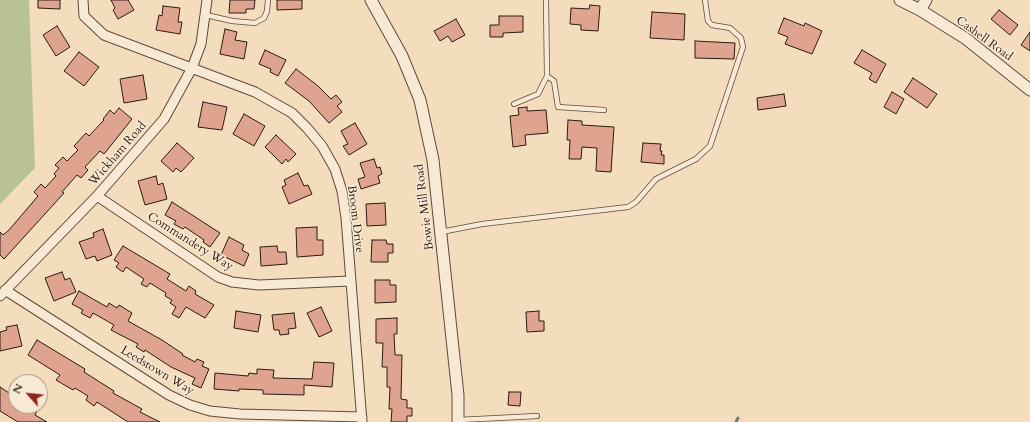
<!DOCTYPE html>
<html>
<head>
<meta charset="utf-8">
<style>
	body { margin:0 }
	#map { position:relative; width:1030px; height:422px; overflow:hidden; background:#f4ddbd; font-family:Cardo,serif }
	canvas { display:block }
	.north { position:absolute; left:8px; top:374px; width:40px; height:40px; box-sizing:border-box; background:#f8e9d4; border:1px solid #a79686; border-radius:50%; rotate:297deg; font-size:11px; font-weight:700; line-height:16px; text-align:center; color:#2d1a11 }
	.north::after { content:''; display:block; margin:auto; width:14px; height:18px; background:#8f2418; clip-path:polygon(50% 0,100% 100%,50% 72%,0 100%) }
</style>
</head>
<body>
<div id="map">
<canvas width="1030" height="422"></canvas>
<div class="north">N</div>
</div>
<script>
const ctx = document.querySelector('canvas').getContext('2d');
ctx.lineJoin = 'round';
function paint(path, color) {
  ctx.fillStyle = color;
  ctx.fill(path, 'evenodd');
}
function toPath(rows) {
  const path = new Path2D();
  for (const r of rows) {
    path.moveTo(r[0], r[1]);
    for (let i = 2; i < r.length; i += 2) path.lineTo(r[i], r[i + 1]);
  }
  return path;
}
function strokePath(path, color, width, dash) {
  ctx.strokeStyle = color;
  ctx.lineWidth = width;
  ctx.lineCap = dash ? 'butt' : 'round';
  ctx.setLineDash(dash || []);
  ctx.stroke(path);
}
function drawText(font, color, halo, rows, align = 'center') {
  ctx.font = font + ' Cardo,serif';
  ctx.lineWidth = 3;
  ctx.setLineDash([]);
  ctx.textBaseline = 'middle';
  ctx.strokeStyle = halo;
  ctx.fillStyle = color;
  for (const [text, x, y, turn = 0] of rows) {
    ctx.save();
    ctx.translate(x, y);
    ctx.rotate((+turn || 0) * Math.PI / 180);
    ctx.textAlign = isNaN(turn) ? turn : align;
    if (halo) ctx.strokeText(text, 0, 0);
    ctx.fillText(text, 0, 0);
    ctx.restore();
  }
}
const green = toPath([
	[0,0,29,0,35,168,0,204]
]);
const stream = toPath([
	[736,422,738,418]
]);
const building = toPath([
	[38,0,60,0,60,9,38,8,38,0],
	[111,0,128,0,134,10,118,19,113,10,115,8,111,0],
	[230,0,255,0,254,9,246,9,246,13,229,13,230,0],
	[277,0,302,0,302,9,277,10,277,0],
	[590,5,600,6,598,31,581,30,581,25,570,24,571,8,589,9,590,5],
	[163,6,180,8,178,22,182,22,180,34,156,30,159,15,162,16,163,6],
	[999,10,1018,25,1010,35,991,19,999,10],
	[652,12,685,14,684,40,650,38,652,12],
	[499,16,523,16,523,32,503,33,503,37,490,37,490,25,499,25,499,16],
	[784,18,804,26,805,23,822,31,812,54,785,44,788,37,778,33,784,18],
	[456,19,465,35,452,42,448,36,440,41,434,31,456,19],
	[57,26,70,47,56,56,43,35,57,26],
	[225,29,237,32,235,40,247,42,244,59,220,54,225,29],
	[1030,32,1030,51,1021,45,1030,32],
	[695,41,735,43,734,59,695,58,695,41],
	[265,50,286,60,278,76,270,72,271,69,259,64,265,50],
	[862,50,886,64,876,83,869,79,872,73,854,63,862,50],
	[79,52,99,67,84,86,64,71,79,52],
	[296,69,318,86,331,99,336,95,342,102,337,106,342,112,329,123,309,101,285,83,296,69],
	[143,75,147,99,124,103,120,79,143,75],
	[913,78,937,94,927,108,904,92,913,78],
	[892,92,904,99,896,114,884,107,892,92],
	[784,94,786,106,758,110,757,98,784,94],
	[203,102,227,107,222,130,198,127,203,102],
	[527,107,527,111,546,110,548,133,525,135,526,145,513,147,510,116,519,115,518,108,527,107],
	[119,108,132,119,104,154,100,151,85,167,88,170,81,178,77,175,62,192,64,193,4,259,0,255,0,232,3,235,9,230,38,196,34,192,41,184,45,188,56,176,54,174,59,168,55,165,63,157,67,161,78,150,74,146,86,133,89,136,104,120,103,119,110,110,114,114,119,108],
	[244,114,265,126,254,146,233,134,244,114],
	[568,120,582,121,582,125,614,127,611,172,596,171,597,148,582,147,581,159,569,159,570,140,567,140,568,120],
	[355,123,367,144,349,155,343,146,348,144,341,131,355,123],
	[276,135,296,154,288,162,286,159,282,164,265,147,276,135],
	[177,143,194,158,181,172,176,168,173,172,161,161,177,143],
	[643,143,661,144,660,151,662,151,661,155,664,155,664,164,641,162,643,143],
	[374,159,377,168,380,167,382,174,378,176,380,183,361,189,358,179,365,177,360,163,374,159],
	[298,173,304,186,308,185,312,194,289,204,282,187,286,185,284,180,298,173],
	[156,176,158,185,163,183,167,199,145,205,138,181,156,176],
	[172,202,220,233,210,247,203,242,204,240,185,227,183,229,174,224,176,221,165,215,172,202],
	[385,203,386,225,367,226,366,204,385,203],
	[317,227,317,240,323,240,323,255,297,257,296,228,317,227],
	[103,229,112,255,97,261,95,256,86,259,79,242,94,237,93,233,103,229],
	[229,237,244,245,242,250,249,254,244,266,221,255,229,237],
	[372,240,386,240,387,244,393,244,393,253,388,253,388,262,371,262,372,240],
	[123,246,170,274,167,279,186,291,189,286,196,291,195,294,214,305,205,318,186,307,179,318,172,314,176,307,170,303,172,300,165,296,166,293,150,283,147,287,141,284,144,279,126,267,123,272,116,267,119,263,114,260,123,246],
	[277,246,278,252,286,252,287,264,261,266,260,247,277,246],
	[62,272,65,280,70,278,76,292,54,301,45,278,62,272],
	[375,280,390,280,390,285,396,285,396,302,375,303,375,280],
	[79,291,107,307,109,303,117,308,119,305,132,313,128,321,162,340,183,354,182,355,195,362,197,359,204,362,202,366,209,369,201,388,192,384,195,378,171,367,145,350,144,352,136,347,138,344,111,330,114,325,93,313,90,318,81,313,83,310,72,304,79,291],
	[321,307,332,331,319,337,307,313,321,307],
	[236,311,261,315,258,332,234,328,236,311],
	[539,311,539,321,544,321,544,331,527,332,526,312,539,311],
	[294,313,296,328,288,329,289,334,280,335,279,330,274,330,272,315,294,313],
	[397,318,397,334,394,334,395,355,402,355,401,399,407,400,407,408,412,408,412,416,407,416,407,422,391,422,392,409,389,409,390,387,387,387,387,367,382,367,383,343,376,343,376,319,397,318],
	[17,325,22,346,0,351,0,332,7,330,6,327,17,325],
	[37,340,85,369,84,372,114,391,113,393,142,409,140,412,160,422,128,422,97,402,94,406,86,400,88,396,75,388,73,390,56,380,60,375,28,355,37,340],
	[314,362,334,363,332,387,304,385,304,395,263,394,263,390,239,389,239,391,214,389,215,373,248,376,249,373,257,374,257,369,274,370,273,378,312,379,314,362],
	[0,387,15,397,12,402,16,404,16,406,20,406,28,410,30,406,37,411,35,415,47,422,18,422,0,411,0,387],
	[509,392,521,392,520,406,508,405,509,392]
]);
const service = toPath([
	[546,0,547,76,554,81,558,107,604,110],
	[206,15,232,21,255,23,264,18,267,11,268,0],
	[514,104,538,94,547,76],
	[441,232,482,224,628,207,636,202,656,179,696,159,710,146,743,47,741,38,730,28,712,25,708,21,705,0],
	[458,420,537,416]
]);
const minor = toPath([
	[83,0,84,16,104,35,255,92,292,113,307,128,322,146,335,169,342,191,346,218,362,422],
	[97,196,218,277,232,282,259,285,350,281],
	[5,290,169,395,190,405,210,411,240,414,362,417],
	[0,296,97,196,164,119,192,68,201,44,207,0]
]);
const tertiary = toPath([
	[371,0,402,56,420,100,433,160,458,395,458,422],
	[900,0,920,10,965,38,1030,90],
	[920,10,926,0]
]);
const streetNames = [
	["Cashell Road",984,39,36],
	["Wickham Road",118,154,-49],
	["Bowie Mill Road",425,207,-97],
	["Broom Drive",355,219,83],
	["Commandery Way",190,242,32],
	["Leedstown Way",157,371,31]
];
paint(green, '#b9c293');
strokePath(stream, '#747979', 3);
paint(building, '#dfa490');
strokePath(building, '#2d1a11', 1);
strokePath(service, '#5f4b3c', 6);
strokePath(minor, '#5f4b3c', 11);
strokePath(tertiary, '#5f4b3c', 13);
strokePath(service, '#f8e9d4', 4.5);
strokePath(minor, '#f8e9d4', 9);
strokePath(tertiary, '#f8e9d4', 11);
drawText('12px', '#2d1a11', '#f8e9d4', streetNames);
</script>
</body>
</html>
